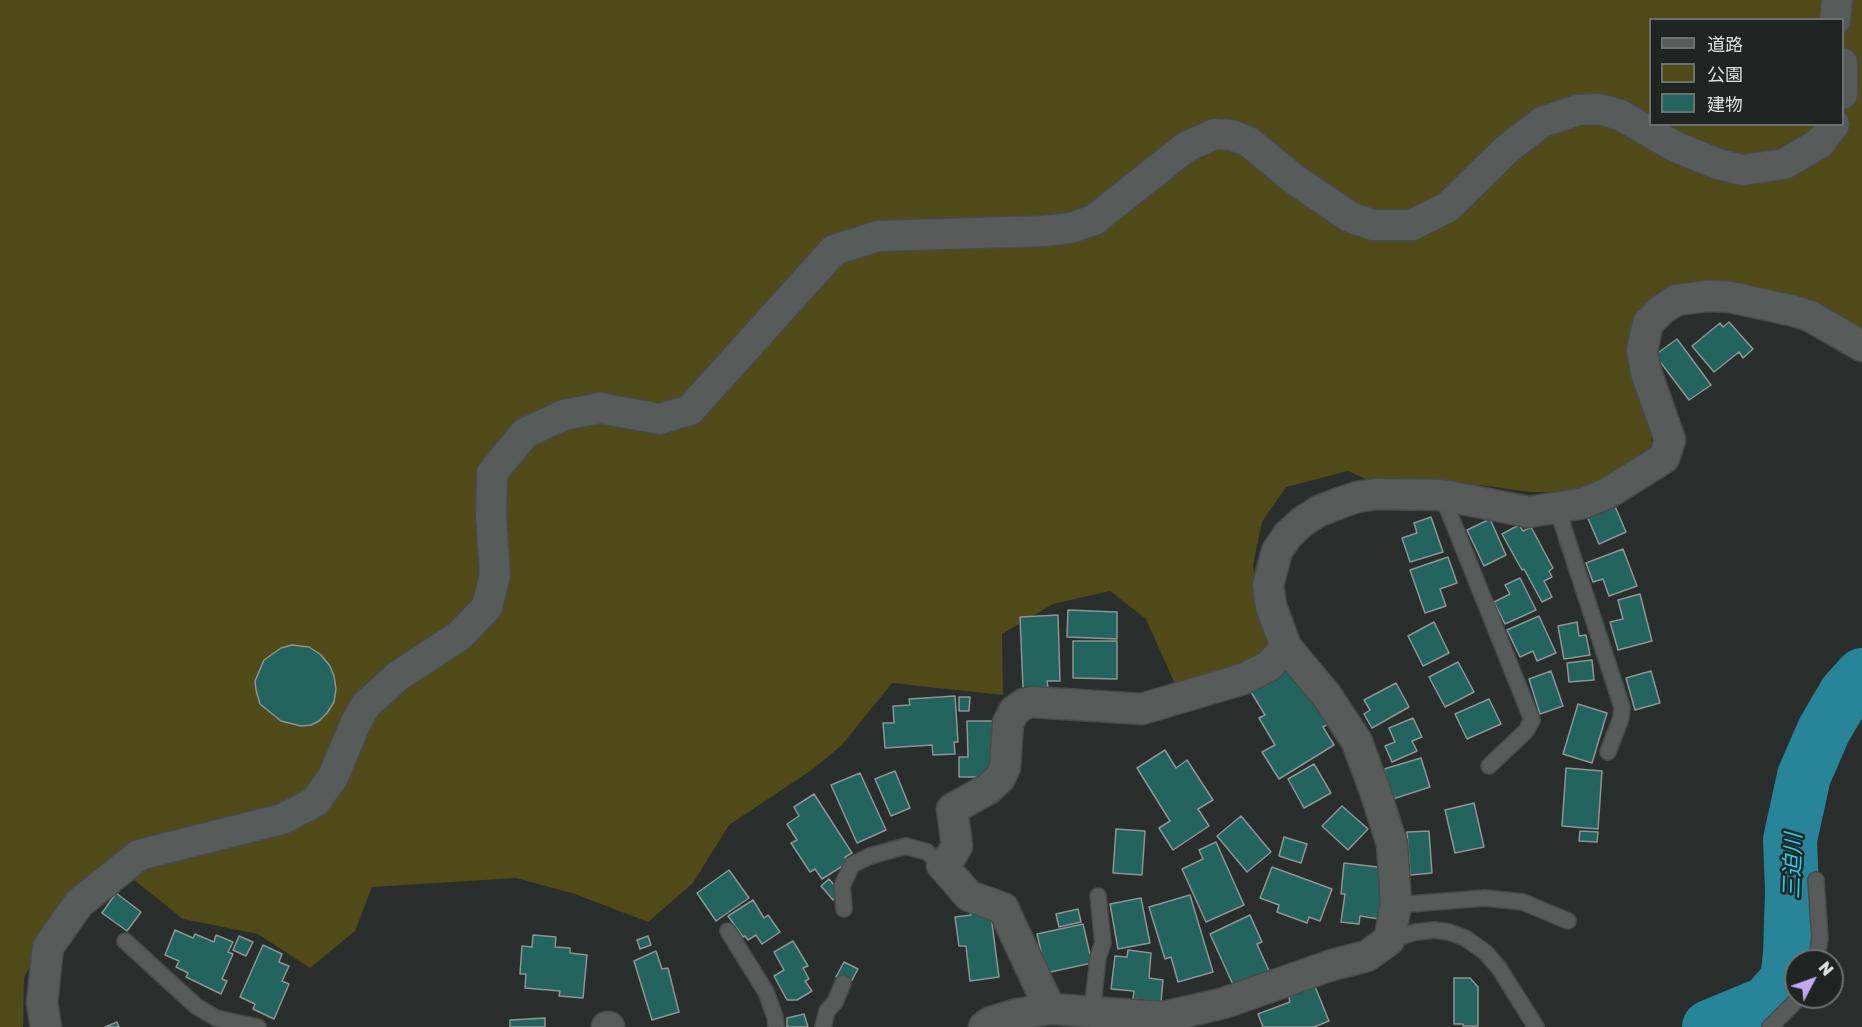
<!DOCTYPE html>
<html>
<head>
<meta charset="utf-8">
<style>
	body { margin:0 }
	#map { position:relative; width:1862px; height:1027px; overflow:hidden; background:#2a2e2c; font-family:"Golos Text","Noto Sans JP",sans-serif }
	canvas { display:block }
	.legend { position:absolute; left:1649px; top:18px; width:195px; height:108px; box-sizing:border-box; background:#202422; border:2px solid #6c706e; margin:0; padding:8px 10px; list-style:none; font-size:18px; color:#dee1df }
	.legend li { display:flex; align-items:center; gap:12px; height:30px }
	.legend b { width:30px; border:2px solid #6c706e }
	.north { position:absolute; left:1784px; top:949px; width:60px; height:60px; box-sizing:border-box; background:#202422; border:2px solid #6c706e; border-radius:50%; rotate:49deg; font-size:16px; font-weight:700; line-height:24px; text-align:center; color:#dee1df }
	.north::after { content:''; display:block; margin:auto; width:21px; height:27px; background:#c1a8f3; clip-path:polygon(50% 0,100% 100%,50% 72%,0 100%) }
</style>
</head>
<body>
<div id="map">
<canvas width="1862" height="1027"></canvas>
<ul class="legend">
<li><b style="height:8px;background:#575b59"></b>道路</li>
<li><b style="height:16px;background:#504b19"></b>公園</li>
<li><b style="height:16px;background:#23645f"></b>建物</li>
</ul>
<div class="north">N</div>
</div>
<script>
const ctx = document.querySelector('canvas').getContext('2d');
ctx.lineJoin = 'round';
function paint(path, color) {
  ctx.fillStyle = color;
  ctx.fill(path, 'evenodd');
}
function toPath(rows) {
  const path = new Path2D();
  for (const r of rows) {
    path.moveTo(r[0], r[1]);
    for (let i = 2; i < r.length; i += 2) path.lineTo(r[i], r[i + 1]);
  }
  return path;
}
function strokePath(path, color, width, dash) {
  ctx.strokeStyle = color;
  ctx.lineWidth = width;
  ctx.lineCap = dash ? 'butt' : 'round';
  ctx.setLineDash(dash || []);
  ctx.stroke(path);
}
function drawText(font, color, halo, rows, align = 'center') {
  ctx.font = font + ' "Golos Text","Noto Sans JP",sans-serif';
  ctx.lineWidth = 5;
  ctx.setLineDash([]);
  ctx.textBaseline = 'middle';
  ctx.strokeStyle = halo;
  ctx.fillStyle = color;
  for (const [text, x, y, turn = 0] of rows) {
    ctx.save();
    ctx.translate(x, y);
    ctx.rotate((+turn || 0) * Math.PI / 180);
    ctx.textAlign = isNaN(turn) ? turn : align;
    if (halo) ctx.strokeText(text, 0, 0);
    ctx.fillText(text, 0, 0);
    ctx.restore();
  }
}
const green = toPath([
	[0,0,1862,0,1862,331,1654,301,1649,409,1652,447,1621,475,1571,492,1531,492,1480,485,1404,481,1375,483,1348,471,1286,487,1262,522,1253,565,1258,597,1271,650,1235,670,1175,684,1146,619,1110,591,1053,604,1002,634,1003,695,892,683,842,745,813,769,729,825,693,883,648,922,575,894,516,878,372,887,355,931,310,968,258,934,183,919,114,864,64,897,24,978,23,1027,0,1027],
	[1650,20,1842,20,1842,124,1650,124]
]);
const river = toPath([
	[1709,1027,1767,1003,1787,980,1790,954,1792,891,1790,840,1804,776,1824,730,1845,694,1862,675]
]);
const building = toPath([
	[1729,322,1753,349,1743,358,1739,352,1714,372,1692,346,1720,323,1723,327,1729,322],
	[1677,339,1711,385,1689,400,1655,355,1677,339],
	[1614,504,1626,532,1599,544,1587,516,1614,504],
	[1431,517,1443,552,1410,562,1402,538,1417,533,1414,523,1431,517],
	[1490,519,1506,555,1484,566,1467,530,1490,519],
	[1519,525,1523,531,1531,527,1553,568,1549,571,1552,577,1544,581,1552,597,1542,602,1524,569,1522,570,1502,534,1519,525],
	[1623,549,1637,586,1609,596,1603,579,1593,582,1586,563,1623,549],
	[1448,557,1457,583,1440,589,1446,606,1425,613,1410,570,1448,557],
	[1520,578,1536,610,1505,624,1494,602,1510,594,1505,585,1520,578],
	[1640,594,1652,641,1618,650,1610,622,1623,619,1618,600,1640,594],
	[1068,610,1117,612,1117,639,1067,637,1068,610],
	[1058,615,1060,681,1047,681,1048,687,1023,688,1020,617,1058,615],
	[1539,616,1556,653,1537,661,1533,651,1520,657,1507,630,1539,616],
	[1434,622,1449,653,1423,666,1408,636,1434,622],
	[1577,622,1579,636,1586,635,1590,655,1564,659,1558,626,1577,622],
	[1073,641,1117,641,1117,679,1073,678,1073,641],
	[292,645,309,647,321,655,330,666,334,676,336,689,334,702,327,713,319,721,311,725,301,726,281,721,260,704,256,690,255,681,264,660,281,648,292,645],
	[1592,660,1594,680,1569,682,1567,663,1592,660],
	[1458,662,1474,692,1445,707,1429,677,1458,662],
	[1291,667,1333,721,1323,727,1334,745,1279,779,1262,752,1275,745,1259,718,1265,715,1251,692,1291,667],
	[1551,671,1563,706,1540,714,1529,679,1551,671],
	[1651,671,1660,703,1635,710,1626,678,1651,671],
	[1396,683,1409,707,1372,728,1364,714,1370,710,1364,700,1396,683],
	[955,696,958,742,954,742,955,754,933,755,932,745,885,748,883,723,894,723,893,706,910,705,909,699,955,696],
	[959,697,970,697,969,711,959,711,959,697],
	[1489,699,1501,724,1467,739,1455,714,1489,699],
	[1578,704,1607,713,1592,763,1563,754,1578,704],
	[1413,718,1422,737,1412,741,1417,751,1392,762,1385,746,1395,742,1389,728,1413,718],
	[967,721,995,721,995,777,959,777,959,757,968,757,967,721],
	[1165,750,1176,768,1187,760,1213,800,1198,809,1209,826,1173,850,1159,828,1170,821,1137,768,1165,750],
	[1421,758,1430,787,1393,799,1384,769,1421,758],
	[1314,764,1331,793,1304,808,1288,779,1314,764],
	[1566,768,1602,771,1598,829,1562,826,1566,768],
	[895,771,910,808,891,816,875,779,895,771],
	[860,773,886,830,857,843,831,785,860,773],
	[814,794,852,853,845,857,849,862,822,879,815,869,810,872,791,843,797,840,787,824,799,816,794,807,814,794],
	[1474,803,1484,847,1455,853,1445,810,1474,803],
	[1342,806,1368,829,1348,850,1322,826,1342,806],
	[1241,816,1271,852,1247,872,1217,836,1241,816],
	[1116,829,1145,831,1142,875,1113,873,1116,829],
	[1429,831,1432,873,1410,875,1407,832,1429,831],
	[1580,831,1598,832,1597,842,1579,841,1580,831],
	[1284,837,1307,844,1301,863,1279,856,1284,837],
	[1216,842,1244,905,1206,922,1182,869,1203,859,1199,850,1216,842],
	[1344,863,1386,868,1379,919,1360,916,1359,924,1341,922,1345,894,1341,894,1344,863],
	[1272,867,1332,889,1320,921,1309,917,1307,923,1277,912,1279,905,1260,898,1272,867],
	[729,870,749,898,716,921,697,893,729,870],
	[829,879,841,893,833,900,821,886,829,879],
	[116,893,141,912,127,931,102,913,116,893],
	[1190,895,1213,972,1178,982,1171,957,1165,959,1149,907,1190,895],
	[1141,898,1150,943,1118,949,1110,904,1141,898],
	[753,900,764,918,768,915,780,932,762,944,756,935,748,940,745,936,743,937,728,916,753,900],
	[990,908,999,977,970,981,966,946,959,946,955,917,971,915,970,910,990,908],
	[1078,909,1081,922,1059,927,1056,914,1078,909],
	[1250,915,1262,942,1257,944,1270,973,1235,989,1210,934,1250,915],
	[1083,924,1092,963,1046,973,1037,934,1083,924],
	[175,930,193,938,195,934,214,942,216,935,233,942,228,952,233,954,222,979,227,981,221,994,186,977,188,973,176,967,179,961,165,955,175,930],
	[533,935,556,937,555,947,570,948,570,953,587,955,583,998,559,996,560,991,525,988,526,974,520,974,522,946,532,947,533,935],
	[239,936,253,942,246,956,233,950,239,936],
	[648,936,651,945,640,949,637,940,648,936],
	[793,941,808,966,803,968,809,979,805,981,812,991,797,1000,787,1000,774,976,784,970,774,952,793,941],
	[263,945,282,954,279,962,289,966,282,981,289,984,274,1019,253,1009,255,1004,240,997,263,945],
	[1128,950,1151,953,1149,978,1163,980,1161,1002,1133,999,1134,991,1111,989,1115,956,1127,957,1128,950],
	[656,951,662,969,668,968,679,1012,652,1020,634,961,656,951],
	[844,962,858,969,850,984,836,977,844,962],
	[1454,978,1470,978,1478,987,1478,1026,1463,1026,1463,1024,1454,1024,1454,978],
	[1314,984,1329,1021,1314,1027,1263,1027,1258,1014,1290,1002,1288,994,1314,984],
	[804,1014,808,1027,787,1027,787,1018,804,1014],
	[545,1018,545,1027,510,1027,510,1020,545,1018],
	[117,1022,119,1027,105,1027,117,1022]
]);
const service = toPath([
	[1442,495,1532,720,1526,731,1489,766],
	[1557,508,1622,707,1621,718,1608,752],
	[1816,880,1820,939,1816,961],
	[1396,905,1485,898,1523,902,1568,921],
	[844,909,842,886,852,865,870,856,906,846,927,852,942,865],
	[728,931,766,992,775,1017,776,1027],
	[1389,940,1416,932,1434,930,1449,932,1465,938,1485,952,1499,968,1536,1027],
	[125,941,196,1006,216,1018,258,1027],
	[1092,1013,1098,957,1103,943,1098,896],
	[823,1027,827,1011,835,1002,843,983],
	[1770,1027,1800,997]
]);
const minor = toPath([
	[1835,20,1837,0],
	[1842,63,1842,94],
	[1050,1009,1003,908,969,896,942,865,951,856,957,846,952,809,988,789,1000,778,1005,767,1008,723,1014,711,1024,704,1032,702,1142,709,1243,679,1269,666,1286,647],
	[46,1027,42,1003,48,947,79,903,139,855,282,819,315,802,333,777,356,722,366,705,398,676,459,636,487,607,495,575,491,516,492,473,525,433,564,415,600,408,660,419,690,410,834,250,878,236,1044,231,1070,228,1094,220,1186,147,1215,134,1232,135,1249,142,1294,179,1350,217,1373,225,1412,225,1448,207,1506,150,1542,122,1578,110,1599,109,1620,115,1676,147,1718,164,1743,170,1784,164,1820,143,1834,124],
	[607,1027,609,1027],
	[984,1027,991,1022,1017,1014,1050,1009,1163,1017,1224,1003,1332,965,1367,956,1389,940,1396,905,1392,844,1375,791,1357,742,1327,696,1286,647,1271,606,1268,585,1277,551,1288,535,1302,522,1319,511,1337,504,1357,497,1377,494,1442,495,1529,512,1584,503,1608,493,1664,458,1670,440,1646,372,1642,350,1648,323,1661,310,1676,300,1708,296,1730,297,1794,311,1810,316,1862,346]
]);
const waterNames = [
	["三迫川",1793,866,-88]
];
paint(green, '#504b19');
strokePath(river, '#288498', 54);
paint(building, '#23645f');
strokePath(building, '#8f9594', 1.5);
strokePath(service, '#484b49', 18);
strokePath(minor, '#484b49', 33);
strokePath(service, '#575b59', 15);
strokePath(minor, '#575b59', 30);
drawText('italic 22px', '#14d6f8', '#202422', waterNames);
</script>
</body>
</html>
